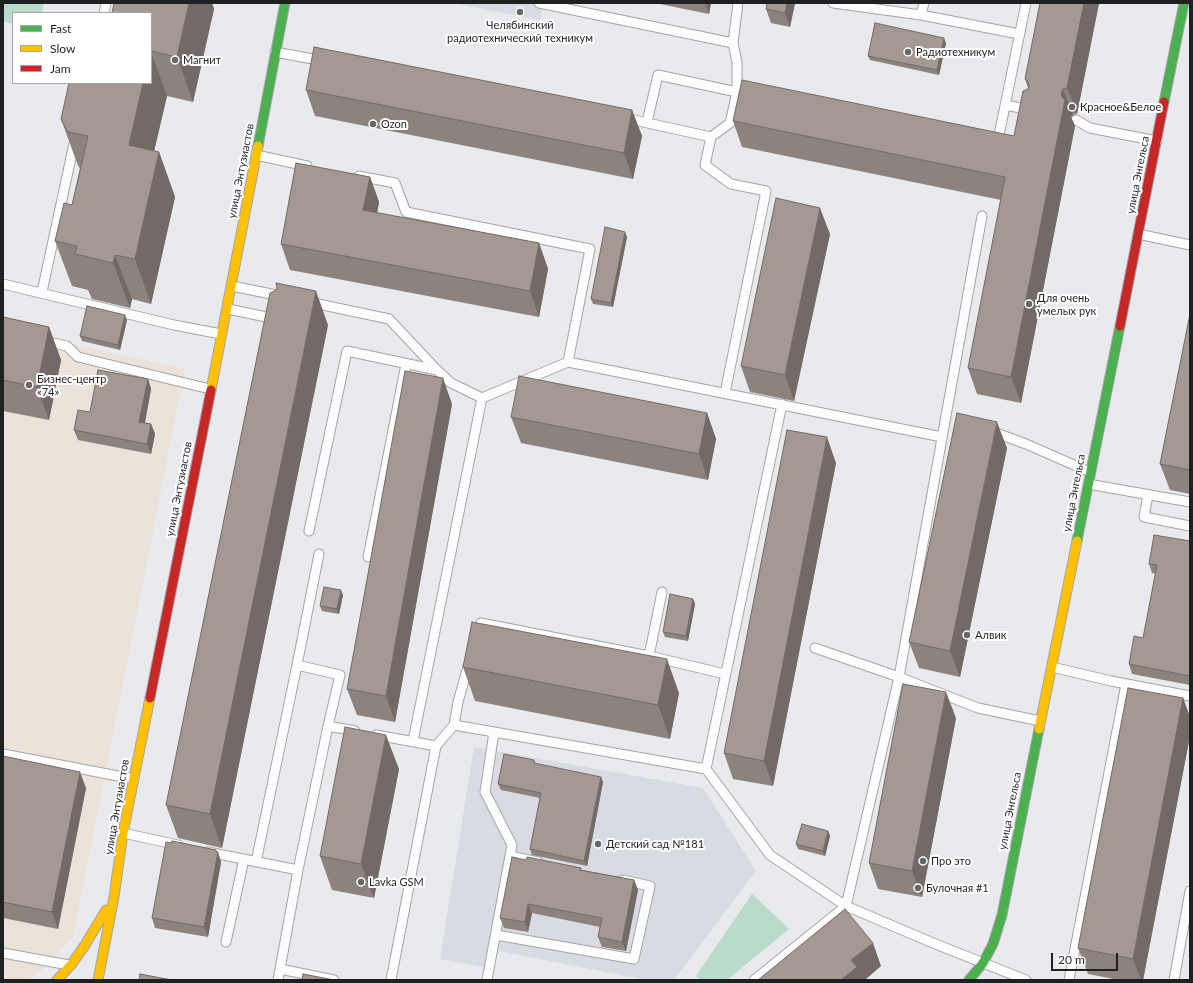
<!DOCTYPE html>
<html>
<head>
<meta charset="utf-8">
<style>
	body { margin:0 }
	#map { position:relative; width:1193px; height:983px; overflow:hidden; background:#e9eaed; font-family:Lato,sans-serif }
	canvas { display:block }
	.frame { position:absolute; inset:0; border:4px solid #1f2022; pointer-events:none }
	.legend { position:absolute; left:12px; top:12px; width:140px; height:72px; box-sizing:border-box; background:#fff; border:1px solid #a5a6a7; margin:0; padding:5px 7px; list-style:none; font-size:12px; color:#1f2022 }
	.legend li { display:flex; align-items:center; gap:8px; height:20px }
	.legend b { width:20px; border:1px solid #a5a6a7 }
	.scale { position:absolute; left:1051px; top:953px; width:67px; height:18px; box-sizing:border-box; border:2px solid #1f2022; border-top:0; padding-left:5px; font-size:12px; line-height:14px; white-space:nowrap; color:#1f2022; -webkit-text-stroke:3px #fff; paint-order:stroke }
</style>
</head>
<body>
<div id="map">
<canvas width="1193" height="983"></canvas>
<div class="frame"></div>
<ul class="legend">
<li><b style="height:5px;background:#4caf50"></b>Fast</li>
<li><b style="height:5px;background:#ffc107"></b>Slow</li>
<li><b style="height:5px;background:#c62828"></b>Jam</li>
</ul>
<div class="scale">20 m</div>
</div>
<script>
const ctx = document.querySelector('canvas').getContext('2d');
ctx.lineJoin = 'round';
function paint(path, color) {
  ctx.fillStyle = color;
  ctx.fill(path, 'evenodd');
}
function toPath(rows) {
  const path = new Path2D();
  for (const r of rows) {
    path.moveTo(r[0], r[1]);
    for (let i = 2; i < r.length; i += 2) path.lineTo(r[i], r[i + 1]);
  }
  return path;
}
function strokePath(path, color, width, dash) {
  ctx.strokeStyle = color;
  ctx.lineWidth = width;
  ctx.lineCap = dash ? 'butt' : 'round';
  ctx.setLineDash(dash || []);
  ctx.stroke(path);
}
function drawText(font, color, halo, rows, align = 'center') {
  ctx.font = font + ' Lato,sans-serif';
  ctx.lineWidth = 4;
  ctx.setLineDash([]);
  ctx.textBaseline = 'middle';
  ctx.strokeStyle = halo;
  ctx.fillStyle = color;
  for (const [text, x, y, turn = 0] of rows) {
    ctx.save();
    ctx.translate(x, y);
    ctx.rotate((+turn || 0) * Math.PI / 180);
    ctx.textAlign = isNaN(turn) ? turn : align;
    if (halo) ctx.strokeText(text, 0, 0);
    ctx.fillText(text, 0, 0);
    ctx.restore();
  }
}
const commercial = toPath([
	[3,329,185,369,73,938,43,969,29,980,3,980]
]);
const built = toPath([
	[452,3,544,3,540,20],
	[474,747,703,788,756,871,674,980,647,980,488,949,484,967,440,959]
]);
const green = toPath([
	[3,3,44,3,42,13,13,13,13,24,3,21],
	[752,894,789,929,727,980,700,980,696,976]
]);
const lane = toPath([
	[539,3,733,43,738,3],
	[833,3,921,15,1019,34],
	[104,13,106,3],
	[921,15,924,3],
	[275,52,324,61],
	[1005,105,1031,110],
	[625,118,711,137,730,123,737,92,750,95],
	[1076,120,1090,128,1157,141],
	[647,122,658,75,737,92,737,62,733,43],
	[711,137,705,165,731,184,766,191,725,393],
	[997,145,1026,3],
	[256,155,307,166],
	[359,176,395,183,406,212,590,249,568,362],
	[1138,234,1190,245],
	[3,284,174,325,221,334],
	[232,286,281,296],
	[42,292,75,139],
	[309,302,389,319,437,370,451,383,482,398,413,741],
	[228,309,276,319],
	[44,341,67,346,78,357,210,389],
	[482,398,568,362,942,437],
	[991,431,1026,444,1090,472],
	[1088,484,1190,502],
	[1148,495,1144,517,1190,526],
	[309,531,347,351,437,370],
	[319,554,297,665,340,675,328,726,298,870,280,969,334,980],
	[368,557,406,364],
	[477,635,481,623,649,656,725,674],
	[815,648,899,677,978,708,1040,721],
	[649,656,662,592],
	[1052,667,1111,681,1190,696],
	[454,725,458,702,469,663],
	[328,726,355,731],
	[376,735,436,746,454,725,706,769,770,855,846,906,933,943,1026,980],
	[3,754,134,779],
	[706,769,782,404],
	[123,833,178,845],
	[208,852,298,870],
	[510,856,538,862],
	[256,862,297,665],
	[496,935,634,959,650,886,623,880],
	[226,942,244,859],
	[3,953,69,965],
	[278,980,280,969],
	[391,980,436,746],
	[487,980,512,845,485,792,494,732],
	[754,980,846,906,899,677,982,216],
	[1069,980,1126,684],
	[1174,980,1190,891]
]);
const fast = toPath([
	[1164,102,1184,3],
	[258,146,285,3],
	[1077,541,1120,326],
	[969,980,983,963,993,944,1002,915,1039,729]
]);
const slow = toPath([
	[211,390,258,146],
	[1039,729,1077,541],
	[57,980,71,965,85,945,106,910],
	[98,980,114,897,123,833,150,698]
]);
const jam = toPath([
	[1120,326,1164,102],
	[150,698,211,390]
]);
const wall = toPath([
	[113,3,212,3,214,9,193,102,167,96,154,151,159,152,175,197,151,304,132,299,130,308,92,299,88,290,72,286,55,241,72,205,80,169,77,163,61,119,151,83,151,13,114,5],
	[655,3,711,3,709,14],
	[767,3,795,3,790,27,771,23,766,9],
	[1040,3,1099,3,1077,114,1073,115,1071,117,1075,126,1021,403,977,394,968,368,1001,200,742,147,733,121,1014,136,1028,88,1025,79],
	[946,43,939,75,870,60,868,56],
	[306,90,632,110,642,136,633,179,315,116],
	[370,177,379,202,377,213,539,243,548,269,539,317,290,270,281,244],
	[830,234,794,401,750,392,741,366],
	[627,237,613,307,593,304,591,299],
	[1190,314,1190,494,1170,490,1160,464],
	[3,317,49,327,61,360,49,420,3,411],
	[127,320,120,350,82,341,80,336],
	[328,325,222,848,178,838,166,805],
	[148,379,151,389,145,423,151,424,155,434,151,454,78,440,74,430,90,412],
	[452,404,395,722,357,715,347,689],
	[707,413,716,439,708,480,521,443,511,417],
	[1007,448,960,677,919,668,909,642],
	[836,463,773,786,733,779,724,753],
	[1190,541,1190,685,1132,674,1129,664,1143,638,1156,574,1152,573,1149,564],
	[343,595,339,614,322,611,320,606],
	[693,599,695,604,688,641,665,637,663,632],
	[463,667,679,693,670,739,475,701],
	[1183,698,1190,717,1190,736,1143,980,1119,980,1088,974,1078,948],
	[956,718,922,897,878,889,869,863],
	[3,756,86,788,58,929,3,918],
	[534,760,536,764,603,782,587,866,532,855,530,849,540,798,501,790,498,784],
	[399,769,374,898,332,890,320,856],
	[828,831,830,836,825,856,798,849,796,844],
	[217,852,221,862,208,937,155,928,152,918],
	[526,860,581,868,582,870,634,880,638,890,626,951,602,947,598,937,600,927,532,913,528,932,504,928,500,918]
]);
const shadedWall = toPath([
	[189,3,212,3,214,9,193,102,177,57],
	[705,3,711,3,709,14],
	[787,3,795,3,790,27,785,13],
	[1084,3,1099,3,1077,114,1067,88],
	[944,38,946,43,939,75,937,70],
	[151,52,167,96,145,190,129,145,143,83,151,83],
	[1063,89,1073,115,1071,117,1075,126,1021,403,1011,377,1061,94],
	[632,110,642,136,633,179,624,153],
	[159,152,175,197,151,304,135,259],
	[370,177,379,202,373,236,363,210],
	[820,208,830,234,794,401,785,375],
	[625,232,627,237,613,307,611,303],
	[539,243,548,269,539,317,530,291],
	[115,255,132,299,130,308,113,263],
	[316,291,328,325,222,848,210,814],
	[125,315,127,320,120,350,118,345],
	[49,327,61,360,49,420,37,387],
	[443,378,452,404,395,722,386,696],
	[148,379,151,389,143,432,139,422],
	[707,413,716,439,708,480,699,454],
	[997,422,1007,448,960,677,950,651],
	[151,424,155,434,151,454,147,444],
	[827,437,836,463,773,786,764,761],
	[341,590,343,595,339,614,337,609],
	[693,599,695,604,688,641,686,636],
	[667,659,679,693,670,739,658,705],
	[946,692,956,718,922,897,912,871],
	[1183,698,1190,717,1190,736,1143,980,1141,980,1133,959],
	[386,735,399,769,374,898,361,864],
	[80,772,86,788,58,929,52,912],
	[601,777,603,782,587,866,584,861],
	[828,831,830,836,825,856,823,851],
	[216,850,218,854,218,852,221,862,208,937,204,927],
	[634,880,638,890,626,951,622,942],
	[528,904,532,913,528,932,525,922],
	[873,943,881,966,865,980,841,980,851,960]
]);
const building = toPath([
	[114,3,189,3,177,57,151,51,151,13,112,13,114,3],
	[767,3,787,3,785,13,766,9,767,3],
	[1040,3,1084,3,1067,88,1063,89,1061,94,1062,97,1065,100,1011,377,968,368,1005,177,733,121,742,80,1014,136,1023,91,1028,89,1029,86,1028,81,1025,79,1040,3],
	[875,23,944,38,937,70,868,56,875,23],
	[314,47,632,110,624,153,306,90,314,47],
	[69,83,143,83,129,145,159,152,135,259,115,255,113,263,75,254,77,246,55,241,64,203,72,205,88,136,68,132,61,119,69,83],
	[296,163,370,177,363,210,539,243,530,291,281,244,296,163],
	[776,198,820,208,785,375,741,366,776,198],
	[605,227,625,232,611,303,591,299,605,227],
	[276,283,316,291,210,814,166,805,270,293,276,290,277,287,276,283],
	[87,306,125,315,118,345,80,336,87,306],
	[1190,314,1190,470,1160,464,1190,314],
	[3,317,49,327,37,387,3,380,3,317],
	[98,370,148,379,139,422,151,424,147,444,74,430,78,410,90,412,98,370],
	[405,371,443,378,386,696,347,689,405,371],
	[519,376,707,413,699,454,511,417,519,376],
	[957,413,997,422,950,651,909,642,957,413],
	[787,430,827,437,764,761,724,753,787,430],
	[1154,535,1190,541,1190,676,1129,664,1134,636,1143,638,1157,565,1149,564,1154,535],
	[324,587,341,590,337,609,320,606,324,587],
	[670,594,693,599,686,636,663,632,670,594],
	[472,622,667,659,658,705,463,667,472,622],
	[903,684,946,692,912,871,869,863,903,684],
	[1128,688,1183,698,1133,959,1078,948,1128,688],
	[345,727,386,735,361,864,320,856,345,727],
	[504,754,534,760,534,763,601,777,584,861,530,849,541,793,498,784,504,754],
	[3,756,80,772,52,912,3,902,3,756],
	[802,824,828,831,823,851,796,844,802,824],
	[172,841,216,850,216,852,218,852,204,927,152,918,166,842,172,843,172,841],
	[512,857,526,860,527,857,581,868,580,870,634,880,622,942,598,937,602,918,528,904,525,922,500,918,512,857],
	[845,909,873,943,851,960,857,967,841,980,758,980,845,909],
	[140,974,172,980,139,980,140,974],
	[303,974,334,980,302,980,303,974]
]);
const markers = [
	[520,12,4,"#666769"],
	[908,52,4,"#666769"],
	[175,60,4,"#666769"],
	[1072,107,4,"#666769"],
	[373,124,4,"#666769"],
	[1029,304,4,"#666769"],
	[29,385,4,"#666769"],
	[967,635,4,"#666769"],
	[598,844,4,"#666769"],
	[923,861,4,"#666769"],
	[361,882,4,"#666769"],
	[918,888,4,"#666769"]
];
const poiNames = [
	["Челябинский",520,25,"center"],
	["радиотехнический техникум",520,38,"center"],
	["Радиотехникум",916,52],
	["Магнит",183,60],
	["Красное&Белое",1080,107],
	["Ozon",381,124],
	["Для очень",1037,298],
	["умелых рук",1037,311],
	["Бизнес-центр",37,379],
	["«74»",37,392],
	["Алвик",975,635],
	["Детский сад №181",606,844],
	["Про это",931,861],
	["Lavka GSM",369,882],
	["Булочная #1",926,888]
];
const streetNames = [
	["улица Энтузиастов",241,171,-79],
	["улица Энгельса",1138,175,-79],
	["улица Энтузиастов",179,489,-79],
	["улица Энгельса",1074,493,-79],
	["улица Энтузиастов",117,807,-80],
	["улица Энгельса",1010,811,-79]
];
paint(commercial, '#ebe3da');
paint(built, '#d9dbe3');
paint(green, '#badaca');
strokePath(lane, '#a5a5a7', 11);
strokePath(fast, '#a5a5a7', 11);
strokePath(slow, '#a5a5a7', 11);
strokePath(jam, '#a5a5a7', 11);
strokePath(lane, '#fcfcfc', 9);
strokePath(fast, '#4caf50', 9);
strokePath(slow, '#ffc107', 9);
strokePath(jam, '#c62828', 9);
paint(wall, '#8d837e');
paint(shadedWall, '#736a67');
paint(building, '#a49893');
strokePath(building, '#736a67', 1);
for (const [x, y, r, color] of markers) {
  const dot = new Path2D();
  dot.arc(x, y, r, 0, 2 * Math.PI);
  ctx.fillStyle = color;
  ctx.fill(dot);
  strokePath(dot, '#fff', 1.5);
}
drawText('11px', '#1f2022', '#fff', poiNames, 'left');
drawText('11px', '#1f2022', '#fff', streetNames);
</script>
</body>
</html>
